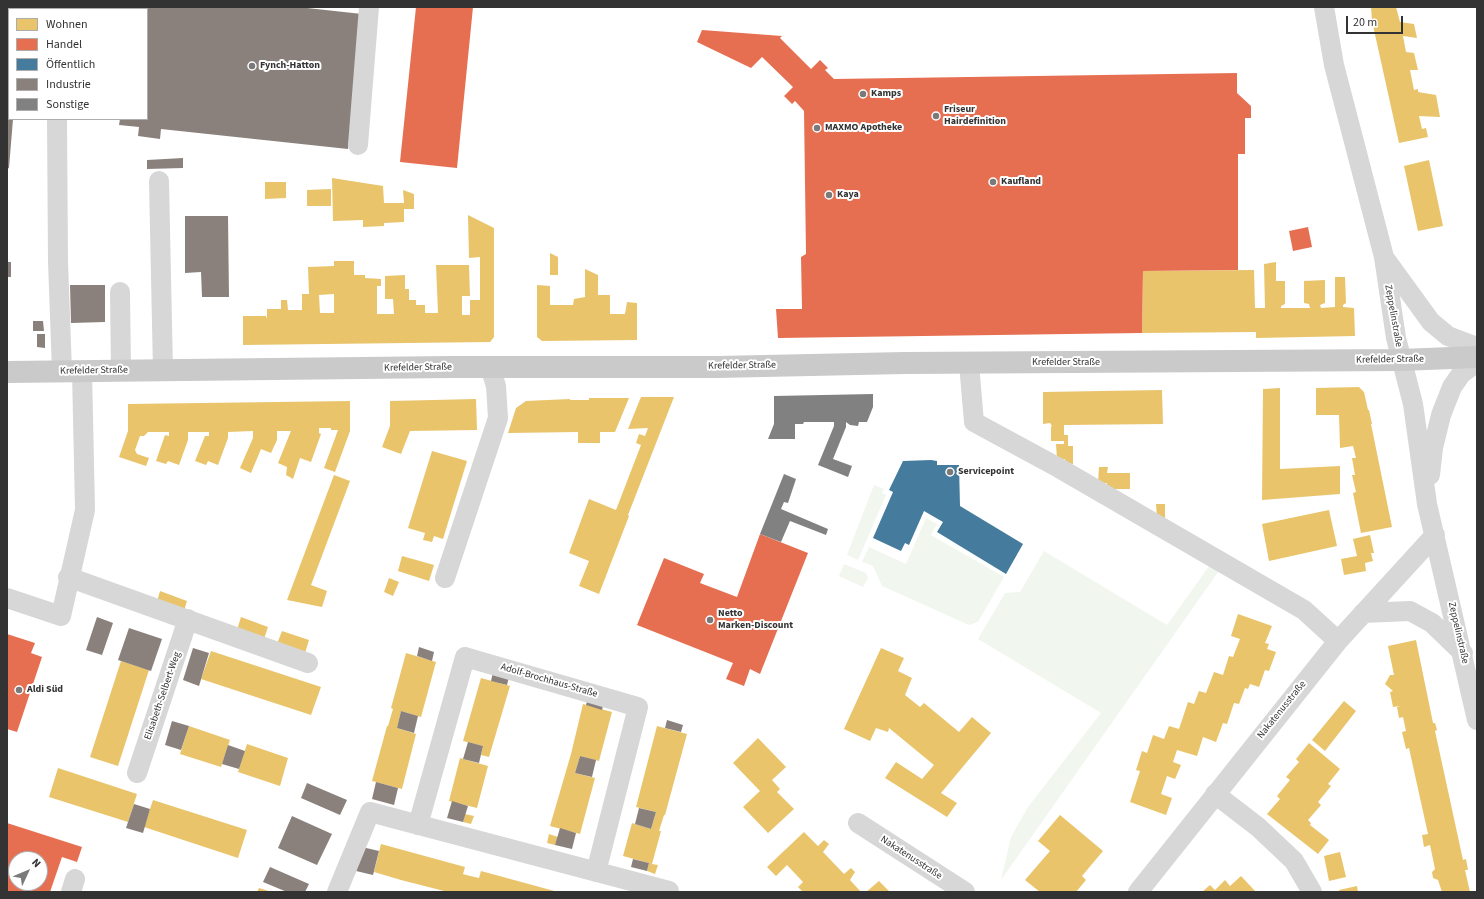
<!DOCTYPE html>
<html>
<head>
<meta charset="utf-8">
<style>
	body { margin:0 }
	#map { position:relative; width:1484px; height:899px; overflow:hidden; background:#fff; font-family:"Source Sans 3",sans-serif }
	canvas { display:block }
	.frame { position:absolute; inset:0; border:8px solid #333; pointer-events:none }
	.legend { position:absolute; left:8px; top:8px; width:140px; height:112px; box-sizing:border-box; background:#fff; border:1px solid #adadad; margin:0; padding:5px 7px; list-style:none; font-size:12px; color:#333 }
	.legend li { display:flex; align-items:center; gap:8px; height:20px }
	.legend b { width:20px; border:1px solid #adadad }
	.north { position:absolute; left:8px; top:851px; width:40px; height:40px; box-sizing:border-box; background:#fff; border:1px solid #adadad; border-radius:50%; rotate:46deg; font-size:11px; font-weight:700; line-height:16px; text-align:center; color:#333 }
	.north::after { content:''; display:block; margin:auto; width:14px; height:18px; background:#7a7a7a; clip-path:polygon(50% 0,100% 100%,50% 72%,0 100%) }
	.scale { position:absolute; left:1346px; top:16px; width:57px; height:18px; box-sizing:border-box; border:2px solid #333; border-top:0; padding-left:5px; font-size:12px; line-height:14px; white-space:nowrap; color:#333; -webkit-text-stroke:3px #fff; paint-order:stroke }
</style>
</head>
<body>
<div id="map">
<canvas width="1484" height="899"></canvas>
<div class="frame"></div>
<ul class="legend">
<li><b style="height:11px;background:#e9c46a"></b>Wohnen</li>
<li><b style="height:11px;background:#e76f51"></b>Handel</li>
<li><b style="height:11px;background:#457b9d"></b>Öffentlich</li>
<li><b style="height:11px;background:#8a817c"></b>Industrie</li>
<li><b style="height:11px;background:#818181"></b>Sonstige</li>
</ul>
<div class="north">N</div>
<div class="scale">20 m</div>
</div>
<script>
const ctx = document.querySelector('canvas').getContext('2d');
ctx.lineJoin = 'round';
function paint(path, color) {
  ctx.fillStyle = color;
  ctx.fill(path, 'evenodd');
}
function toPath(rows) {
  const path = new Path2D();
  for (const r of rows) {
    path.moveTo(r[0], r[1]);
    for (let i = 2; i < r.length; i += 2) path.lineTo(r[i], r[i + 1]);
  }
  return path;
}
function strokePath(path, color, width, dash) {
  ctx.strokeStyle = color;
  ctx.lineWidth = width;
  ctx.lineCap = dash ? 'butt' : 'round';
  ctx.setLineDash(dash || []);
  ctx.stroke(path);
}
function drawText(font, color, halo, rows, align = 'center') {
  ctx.font = font + ' "Source Sans 3",sans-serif';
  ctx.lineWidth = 4;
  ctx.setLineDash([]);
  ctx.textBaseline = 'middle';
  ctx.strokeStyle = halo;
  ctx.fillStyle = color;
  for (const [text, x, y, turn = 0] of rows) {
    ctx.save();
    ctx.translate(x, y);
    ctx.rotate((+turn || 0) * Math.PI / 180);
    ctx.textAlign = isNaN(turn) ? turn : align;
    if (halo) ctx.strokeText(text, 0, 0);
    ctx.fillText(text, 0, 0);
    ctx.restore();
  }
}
const green = toPath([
	[874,485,884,489,882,493,886,495,858,560,847,555],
	[926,518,937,524,931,535,1004,577,978,622,969,625,882,586,873,566,862,562,869,547,906,564],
	[1044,551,1167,625,1212,562,1221,568,1001,880,1011,837,1028,807,1101,713,978,639,1005,593,1020,592],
	[844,564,866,573,868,578,863,587,839,576]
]);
const homes = toPath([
	[1371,7,1396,7,1400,22,1414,24,1417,38,1403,36,1406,52,1414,53,1418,70,1410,70,1414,90,1418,89,1418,92,1436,95,1440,117,1419,116,1422,129,1426,128,1428,137,1399,143,1372,21],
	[1429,160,1443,226,1418,231,1404,166],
	[332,178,383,186,384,203,404,203,403,190,414,194,414,209,404,209,404,222,384,223,384,226,363,227,363,220,333,221],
	[265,182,286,182,286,198,265,199],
	[331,189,331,206,307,206,307,190],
	[468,215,494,228,494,337,490,342,243,345,243,316,266,316,267,319,267,309,281,309,281,300,287,300,288,310,302,310,302,294,309,294,308,267,334,266,334,261,354,261,354,275,365,275,365,278,381,279,381,286,377,286,377,314,394,314,393,299,385,299,385,276,405,275,405,289,409,289,409,300,416,300,416,305,425,305,425,313,438,313,436,265,469,265,470,296,462,296,462,315,470,315,470,300,480,300,480,257,469,258],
	[334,294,334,313,320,313,319,295],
	[550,253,558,257,558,275,550,275],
	[1276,262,1276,281,1285,281,1285,304,1281,306,1281,308,1310,308,1309,304,1304,303,1304,281,1325,280,1325,303,1320,305,1321,308,1335,307,1335,277,1345,277,1346,303,1343,305,1343,307,1354,308,1355,336,1256,338,1256,332,1142,333,1143,271,1254,270,1255,308,1265,308,1264,264],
	[585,269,598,275,598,295,610,295,610,314,625,314,627,302,637,303,637,340,542,341,537,337,537,285,550,286,550,305,573,305,574,299,585,297],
	[1359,387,1364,392,1368,410,1369,410,1372,424,1371,424,1392,527,1361,533,1353,493,1356,492,1352,475,1355,475,1352,458,1356,458,1353,446,1340,448,1339,415,1316,415,1316,388],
	[1280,388,1280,469,1340,466,1340,494,1262,500,1263,389],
	[1162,390,1163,424,1064,425,1064,435,1068,435,1068,446,1073,446,1073,464,1065,464,1065,459,1057,459,1056,444,1064,444,1064,441,1051,441,1051,427,1052,426,1050,423,1043,424,1043,392],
	[641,397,674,397,628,515,629,516,599,594,579,586,589,561,569,553,589,499,616,510,641,445,636,443,639,434,645,436,648,428,628,429],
	[589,398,629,398,615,432,600,432,600,443,578,443,578,432,508,433,516,408,526,401,570,399,570,400,589,400],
	[476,399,477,430,410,431,401,454,382,447,390,426,390,401],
	[350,401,350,431,335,472,324,468,338,430,331,430,331,428,319,428,319,433,321,434,311,462,300,458,293,479,286,475,287,467,278,463,291,431,277,431,277,440,271,453,261,449,251,473,240,468,253,438,253,431,228,432,228,438,218,465,208,461,206,465,195,461,205,436,209,436,209,432,188,432,188,440,179,465,168,461,166,464,156,461,165,435,169,436,169,432,148,432,144,436,140,436,135,450,137,454,149,458,146,466,119,457,128,431,128,404],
	[432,451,467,461,443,539,434,536,432,542,423,540,425,533,408,528],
	[1099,467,1108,467,1107,473,1130,473,1130,489,1107,489,1107,483,1098,483],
	[334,475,350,481,311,585,327,591,322,607,287,600],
	[1156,504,1165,504,1165,518,1157,518],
	[1329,510,1337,546,1269,561,1262,524],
	[1370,535,1374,553,1371,553,1373,561,1365,563,1366,571,1344,575,1341,559,1357,556,1353,539],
	[402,556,434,565,429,581,398,571],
	[389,578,399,582,393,596,384,592],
	[160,591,187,601,183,614,156,605],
	[1238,614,1272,626,1265,643,1269,644,1267,649,1276,652,1269,671,1265,670,1259,687,1250,684,1248,689,1245,688,1239,704,1234,703,1227,724,1223,723,1216,742,1203,737,1197,756,1177,750,1173,762,1181,765,1175,779,1167,776,1161,794,1172,798,1166,815,1130,802,1140,771,1136,770,1142,751,1147,753,1153,735,1164,739,1169,726,1179,729,1188,702,1194,704,1199,691,1206,693,1214,672,1223,675,1229,656,1233,657,1240,639,1231,636],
	[241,617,268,627,264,639,237,630],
	[282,631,309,640,305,653,277,644],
	[1416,640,1433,723,1435,723,1437,730,1435,731,1463,860,1466,859,1468,870,1465,870,1470,892,1442,892,1438,880,1433,878,1432,872,1435,869,1430,845,1424,847,1422,835,1428,834,1409,748,1406,749,1402,732,1406,731,1403,717,1399,718,1397,707,1400,706,1393,707,1390,692,1393,691,1385,684,1390,675,1394,675,1388,646],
	[881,648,904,658,898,671,912,678,905,695,920,707,924,703,959,732,972,717,991,733,941,793,957,803,947,817,885,778,896,762,922,779,934,765,889,728,888,732,876,728,870,741,844,729],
	[211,651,321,687,311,715,201,679],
	[406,653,436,662,421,717,401,711,399,720,397,728,416,734,402,789,372,781,387,726,388,726,393,709,391,708],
	[121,661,149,670,118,766,90,757],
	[481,678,510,686,489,757,481,755,483,746,463,741],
	[1344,701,1356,711,1325,751,1312,740],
	[583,704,612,712,599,761,580,756,575,773,595,778,580,834,550,826,571,754],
	[189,726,230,740,221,767,180,754],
	[657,726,687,734,665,815,664,815,659,831,661,831,652,864,658,865,655,874,647,871,649,863,623,856,632,823,651,829,656,812,636,807],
	[758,738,786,767,772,780,780,789,777,792,794,809,768,833,743,807,760,791,733,763],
	[1309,743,1340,769,1328,784,1331,786,1318,802,1321,805,1308,820,1311,823,1310,825,1329,840,1318,854,1267,814,1280,799,1277,796,1290,780,1286,777,1299,762,1296,759],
	[247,744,288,758,280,786,238,772],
	[460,758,488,766,477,808,449,801],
	[58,768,137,794,128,822,49,797],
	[153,800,247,830,238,858,144,827],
	[465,814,474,816,471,824,463,822],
	[1060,815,1103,851,1082,876,1086,880,1076,892,1040,892,1025,880,1050,851,1038,841],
	[804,832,818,846,824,840,829,844,823,852,844,874,851,868,855,872,850,880,861,892,803,892,798,887,803,882,787,865,776,876,767,867],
	[549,834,558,837,555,845,547,843],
	[381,844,465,867,463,874,470,876,479,878,481,871,558,892,448,892,401,880,374,872],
	[1340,852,1346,877,1329,881,1324,856],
	[1241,876,1256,892,1202,892,1210,885,1215,890,1225,880,1230,886],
	[879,881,890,892,866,892],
	[1357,886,1358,892,1340,892,1339,890],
	[259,888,272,892,257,892]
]);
const shops = toPath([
	[416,7,473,7,457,168,400,162],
	[702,30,782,36,780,38,811,69,820,60,828,68,825,70,834,79,1237,73,1237,93,1251,106,1251,118,1245,118,1245,154,1238,154,1238,270,1143,271,1142,333,778,338,776,309,802,309,801,257,806,254,804,111,795,101,792,104,784,96,793,87,762,57,751,68,697,42],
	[1308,227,1312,247,1293,251,1289,231],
	[760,534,808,553,760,674,750,669,744,686,726,679,733,663,637,625,664,558,704,574,700,583,737,597],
	[7,634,35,643,31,653,42,657,17,732,7,729],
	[7,823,82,847,77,862,62,857,50,892,7,892],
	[16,859,40,859,40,883,16,883]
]);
const public = toPath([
	[931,460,937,461,937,465,959,465,960,506,1023,544,1006,574,937,532,943,522,924,511,909,545,905,543,901,551,873,538,893,492,889,490,903,461]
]);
const industry = toPath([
	[132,7,298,7,362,14,348,149,161,129,160,139,138,136,139,127,119,125,120,119,147,119,147,9,132,9],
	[7,114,9,114,9,119,13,119,9,168,7,169],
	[183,158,183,168,147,169,147,160],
	[185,216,228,216,229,297,202,297,201,272,185,273],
	[7,262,11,262,11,277,7,277],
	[70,285,105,285,105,322,71,323],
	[33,321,43,321,44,331,33,331],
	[37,334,45,334,45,348,37,347],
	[97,617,113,623,102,655,86,650],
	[129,628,162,639,151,671,118,660],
	[419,647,434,652,432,661,417,656],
	[193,648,209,653,199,686,183,680],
	[493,672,509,677,507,685,491,681],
	[588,698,604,702,602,710,586,705],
	[401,711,418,716,414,733,397,728],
	[667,720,683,725,681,732,665,728],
	[172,721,189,726,181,750,165,745],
	[468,742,483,746,479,763,463,759],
	[228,745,245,751,239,769,222,764],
	[580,756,596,760,592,777,575,773],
	[376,782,398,788,394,805,372,799],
	[307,783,347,800,340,815,301,798],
	[452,801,468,806,463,822,447,818],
	[134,804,150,809,143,833,126,828],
	[639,808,656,812,651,829,635,824],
	[292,816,332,834,317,865,278,848],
	[560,828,576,833,572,849,555,845],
	[362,847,379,851,373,875,356,871],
	[633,859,649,863,647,871,631,867],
	[270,867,309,884,305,892,287,892,263,882]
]);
const building = toPath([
	[873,394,873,407,867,422,859,422,858,426,850,425,846,422,846,427,833,459,852,466,848,477,818,465,834,426,834,422,804,422,803,424,795,424,795,439,768,439,774,424,774,396],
	[784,474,796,479,788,503,784,502,781,509,828,529,826,535,790,521,781,542,760,534]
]);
const minor = toPath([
	[1324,7,1334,65,1384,257,1396,338,1413,404,1427,504,1477,720],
	[67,9,67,7],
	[57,119,58,261,62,372],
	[358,145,369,7],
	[159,181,163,371],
	[1386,260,1431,322,1448,336,1477,347],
	[120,292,121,371],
	[969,364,974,422,1059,468,1304,610,1338,641],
	[1430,475,1433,448,1441,415,1452,387,1461,374,1477,362],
	[68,577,308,663],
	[445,578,498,418,496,386,490,367],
	[7,598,61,616,85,510,82,371],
	[1363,613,1410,611,1432,623,1463,653],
	[137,773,188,619],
	[1215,794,1258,827,1294,861,1312,892],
	[858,823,965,892],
	[418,825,465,657,638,707,596,872],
	[71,892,75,879],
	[337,892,370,812,669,891],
	[1138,892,1338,641,1435,535]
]);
const major = toPath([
	[7,372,450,367,717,367,905,363,1401,360,1477,357]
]);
const markers = [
	[252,66,4,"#7a7a7a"],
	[863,94,4,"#7a7a7a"],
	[936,116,4,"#7a7a7a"],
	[817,128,4,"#7a7a7a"],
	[993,182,4,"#7a7a7a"],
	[829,195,4,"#7a7a7a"],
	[950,472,4,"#7a7a7a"],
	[710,620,4,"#7a7a7a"],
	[19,690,4,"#7a7a7a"]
];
const poiNames = [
	["Fynch-Hatton",260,66],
	["Kamps",871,94],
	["Friseur",944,110],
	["Hairdefinition",944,122],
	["MAXMO Apotheke",825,128],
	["Kaufland",1001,182],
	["Kaya",837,195],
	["Servicepoint",958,472],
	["Netto",718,614],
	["Marken-Discount",718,626],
	["Aldi Süd",27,690]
];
const streetNames = [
	["Zeppelinstraße",1393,316,80],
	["Krefelder Straße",1390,360,-1],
	["Krefelder Straße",1066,363],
	["Krefelder Straße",742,366,-1],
	["Krefelder Straße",418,368,-1],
	["Krefelder Straße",94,371,-1],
	["Zeppelinstraße",1458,633,77],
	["Adolf-Brochhaus-Straße",549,681,16],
	["Elisabeth-Selbert-Weg",163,696,-71],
	["Nakatenusstraße",1282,710,-51],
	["Nakatenusstraße",911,858,33]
];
paint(green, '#f1f6ee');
paint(homes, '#e9c46a');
paint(shops, '#e76f51');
paint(public, '#457b9d');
paint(industry, '#8a817c');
paint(building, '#818181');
strokePath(minor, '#d7d7d7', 20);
strokePath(major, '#cacaca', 22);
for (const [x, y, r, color] of markers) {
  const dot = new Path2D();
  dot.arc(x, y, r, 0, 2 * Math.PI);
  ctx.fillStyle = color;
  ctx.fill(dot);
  strokePath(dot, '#fff', 1.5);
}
drawText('bold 10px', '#333', '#fff', poiNames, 'left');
drawText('10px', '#333', '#fff', streetNames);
</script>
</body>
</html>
